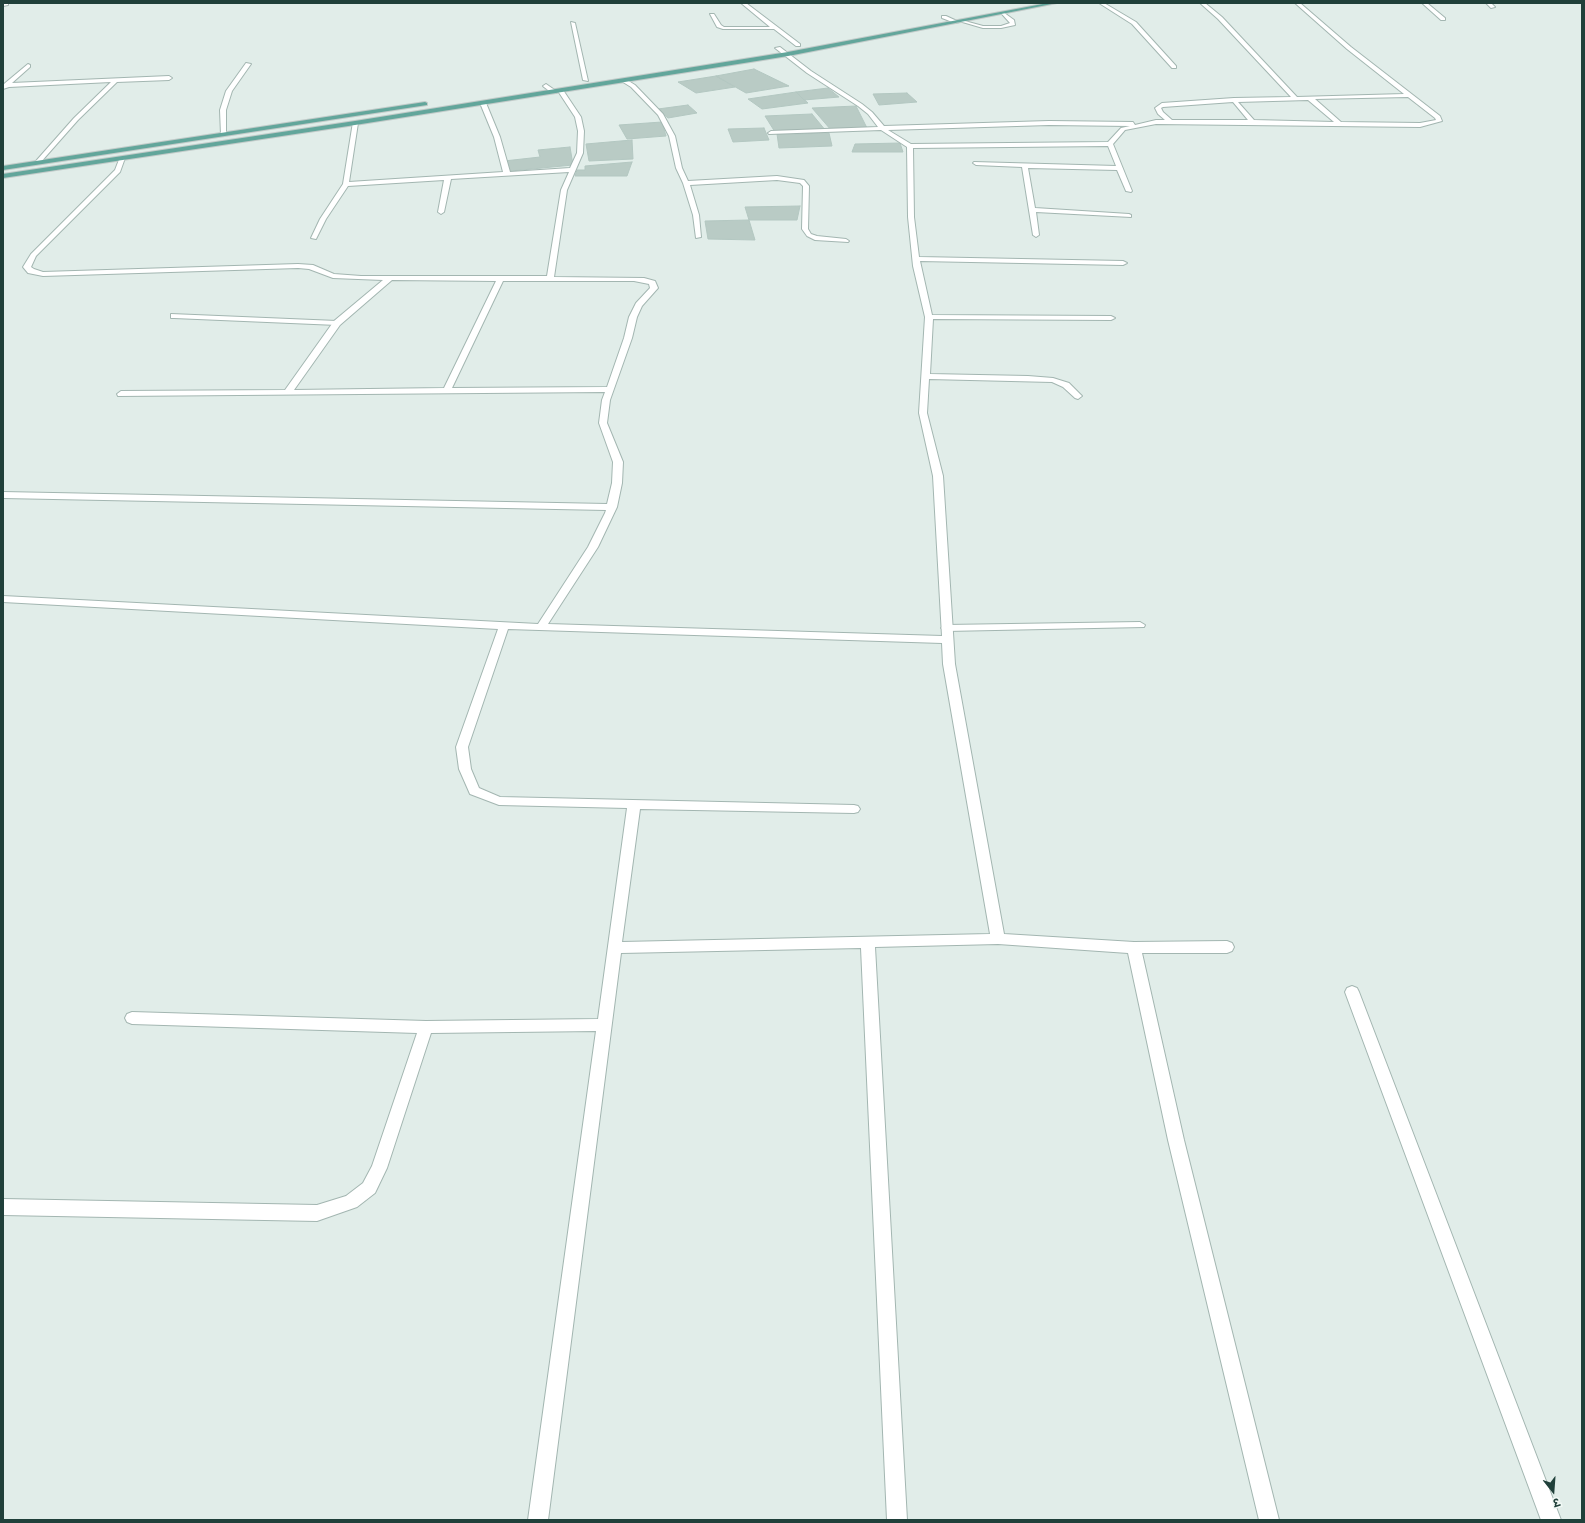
<!DOCTYPE html>
<html>
<head>
<meta charset="utf-8">
<style>
	body { margin:0 }
	#map { position:relative; width:1585px; height:1523px; overflow:hidden; background:#e1ede9; font-family:Poppins,"Noto Sans Devanagari",sans-serif }
	canvas { display:block }
	.frame { position:absolute; inset:0; border:4px solid #20403a; pointer-events:none }
	.north { position:absolute; left:1533px; top:1471px; width:40px; height:40px; -webkit-text-stroke:3px #f2f9f6; paint-order:stroke; rotate:163deg; font-size:11px; font-weight:700; line-height:16px; text-align:center; color:#20403a }
	.north::after { content:''; display:block; margin:auto; width:14px; height:18px; background:#20403a; clip-path:polygon(50% 0,100% 100%,50% 72%,0 100%) }
</style>
</head>
<body>
<div id="map">
<canvas width="1585" height="1523"></canvas>
<div class="frame"></div>
<div class="north">उ</div>
</div>
<script>
const ctx = document.querySelector('canvas').getContext('2d');
ctx.lineJoin = 'round';
function paint(path, color) {
  ctx.fillStyle = color;
  ctx.fill(path, 'evenodd');
}
function toPath(rows) {
  const path = new Path2D();
  for (const r of rows) {
    path.moveTo(r[0], r[1]);
    for (let i = 2; i < r.length; i += 2) path.lineTo(r[i], r[i + 1]);
  }
  return path;
}
function strokePath(path, color, width, dash) {
  ctx.strokeStyle = color;
  ctx.lineWidth = width;
  ctx.lineCap = dash ? 'butt' : 'round';
  ctx.setLineDash(dash || []);
  ctx.stroke(path);
}
const building = toPath([
	[754,69,789,86,746,93,716,76,754,69],
	[716,76,735,87,696,93,678,82,716,76],
	[828,88,839,97,804,100,796,92,828,88],
	[796,92,808,103,762,109,748,99,796,92],
	[907,93,917,102,879,105,873,94,907,93],
	[688,105,697,113,668,118,658,109,688,105],
	[856,106,867,128,831,130,812,108,856,106],
	[812,114,826,131,775,132,765,116,812,114],
	[662,122,666,136,627,139,619,125,662,122],
	[764,128,769,140,733,142,728,129,764,128],
	[794,132,795,134,829,133,832,146,779,148,777,134,794,132],
	[632,140,633,159,589,161,586,144,632,140],
	[900,143,903,152,852,152,855,144,900,143],
	[570,147,573,165,511,171,504,161,540,157,538,150,570,147],
	[632,162,627,176,575,176,577,170,585,170,585,166,632,162],
	[800,206,797,220,749,220,745,207,800,206],
	[749,220,755,240,708,239,705,221,749,220]
]);
const service = toPath([
	[1003,12,1014,20,1015,25,1001,28,983,28,959,21,961,20,983,26,1001,26,1010,23,1001,13,1003,12],
	[171,314,337,321,341,323,337,325,174,318,171,318,171,314],
	[1140,622,1145,625,1144,627,946,631,941,628,946,625,1140,622]
]);
const minor = toPath([
	[741,3,746,3,800,44,800,46,796,46,774,29,723,29,717,27,710,14,714,14,721,25,724,27,770,27,741,3],
	[1099,3,1104,3,1136,22,1176,66,1176,68,1172,68,1132,24,1099,3],
	[1200,3,1205,3,1222,17,1297,97,1404,94,1347,49,1295,3,1300,3,1351,47,1440,116,1442,121,1420,127,1156,124,1125,130,1113,144,1132,191,1131,192,1126,191,1117,170,1028,168,1035,208,1129,214,1131,215,1131,217,1036,212,1039,235,1036,237,1033,235,1022,167,976,165,973,163,974,162,1116,166,1108,146,913,148,914,217,919,257,1123,261,1127,263,1123,265,920,261,932,315,1111,316,1115,318,1111,320,933,319,930,374,1028,376,1053,378,1069,383,1082,396,1078,399,1075,398,1063,387,1052,382,929,379,927,413,943,476,955,664,1004,934,1134,942,1227,941,1232,943,1234,947,1232,951,1227,953,1142,953,1184,1140,1279,1520,1259,1520,1168,1140,1128,953,998,944,875,947,907,1520,887,1520,861,948,621,953,548,1520,528,1520,596,1031,431,1033,387,1168,375,1193,357,1207,317,1221,3,1215,3,1199,317,1205,346,1196,363,1183,372,1166,417,1033,132,1024,127,1022,125,1018,127,1014,132,1012,426,1021,598,1019,627,808,499,805,470,794,459,769,456,747,498,629,3,602,3,596,538,624,588,547,605,513,606,510,3,498,3,492,607,504,612,483,613,462,599,423,602,400,605,392,118,396,117,394,121,391,285,390,334,321,383,280,333,278,309,269,298,268,43,276,28,273,23,267,31,254,115,170,120,157,125,158,120,172,36,256,31,267,34,269,43,272,298,264,313,265,334,274,361,276,547,276,561,190,569,172,451,179,444,212,441,214,438,212,444,180,348,186,326,219,316,239,311,238,320,219,343,184,353,122,358,123,349,182,503,172,494,137,480,103,483,101,486,103,500,137,510,172,570,168,577,153,578,131,575,117,558,91,563,90,581,117,584,131,583,153,567,190,554,277,644,278,655,281,658,288,642,306,637,317,632,338,610,400,607,423,623,462,622,483,617,507,598,547,548,624,942,636,933,476,919,413,925,317,913,266,908,217,907,147,881,130,769,134,768,133,771,131,878,127,868,114,858,106,807,73,775,48,780,47,811,71,862,104,872,112,884,126,1049,121,1133,122,1135,125,1156,120,1165,120,1158,114,1155,108,1162,103,1234,98,1291,97,1218,19,1200,3],
	[1408,97,1435,118,1436,120,1420,123,1341,122,1315,99,1408,97],
	[1308,100,1334,122,1254,120,1238,102,1308,100],
	[1233,102,1248,120,1172,120,1163,112,1161,108,1163,107,1233,102],
	[1049,125,1130,126,1121,128,1108,142,911,144,888,130,1049,125],
	[392,280,496,281,444,388,294,390,340,325,392,280],
	[503,281,634,281,649,284,650,288,636,303,629,317,624,338,607,387,452,388,503,281],
	[508,629,942,643,943,664,990,934,622,942,640,809,854,813,858,812,860,809,858,806,854,805,500,797,479,788,471,769,468,747,508,629],
	[1422,3,1427,3,1445,18,1445,20,1441,20,1422,3],
	[1486,3,1491,3,1495,7,1491,8,1486,3],
	[3,4,8,4,8,5,3,6,3,4],
	[571,22,575,23,588,81,583,80,571,22],
	[246,63,251,64,232,91,226,110,226,134,221,135,220,110,226,91,246,63],
	[28,64,30,65,30,67,12,83,169,76,172,78,169,80,117,82,78,120,40,163,38,164,35,162,36,161,74,118,111,82,9,87,3,89,4,84,28,64],
	[623,80,627,80,635,85,663,114,675,136,682,168,688,181,777,176,804,180,809,186,808,229,811,234,817,236,846,239,849,241,848,242,815,240,807,236,802,229,803,186,800,183,777,180,690,185,699,215,701,237,696,238,693,215,683,183,676,168,669,136,658,115,631,87,623,82,623,80],
	[1352,986,1357,988,1359,992,1561,1520,1541,1520,1345,992,1347,988,1352,986]
]);
const tertiary = toPath([
	[942,16,946,16,959,22,955,23,942,18,942,16],
	[546,84,556,91,556,93,552,93,544,87,543,86,546,84]
]);
const primary = toPath([
	[1048,3,1057,3,788,56,355,125,3,178,3,174,355,121,788,52,1048,3],
	[425,102,427,103,427,105,3,170,3,166,425,102]
]);
paint(building, '#b9cbc5');
strokePath(building, '#b3c7c1', 1);
strokePath(service, '#a3b6b1', 2);
strokePath(minor, '#a3b6b1', 2);
strokePath(tertiary, '#a3b6b1', 2);
strokePath(primary, '#c1cac8', 2);
paint(service, '#fff');
paint(minor, '#fff');
paint(tertiary, '#fff');
paint(primary, '#62a69b');
</script>
</body>
</html>
